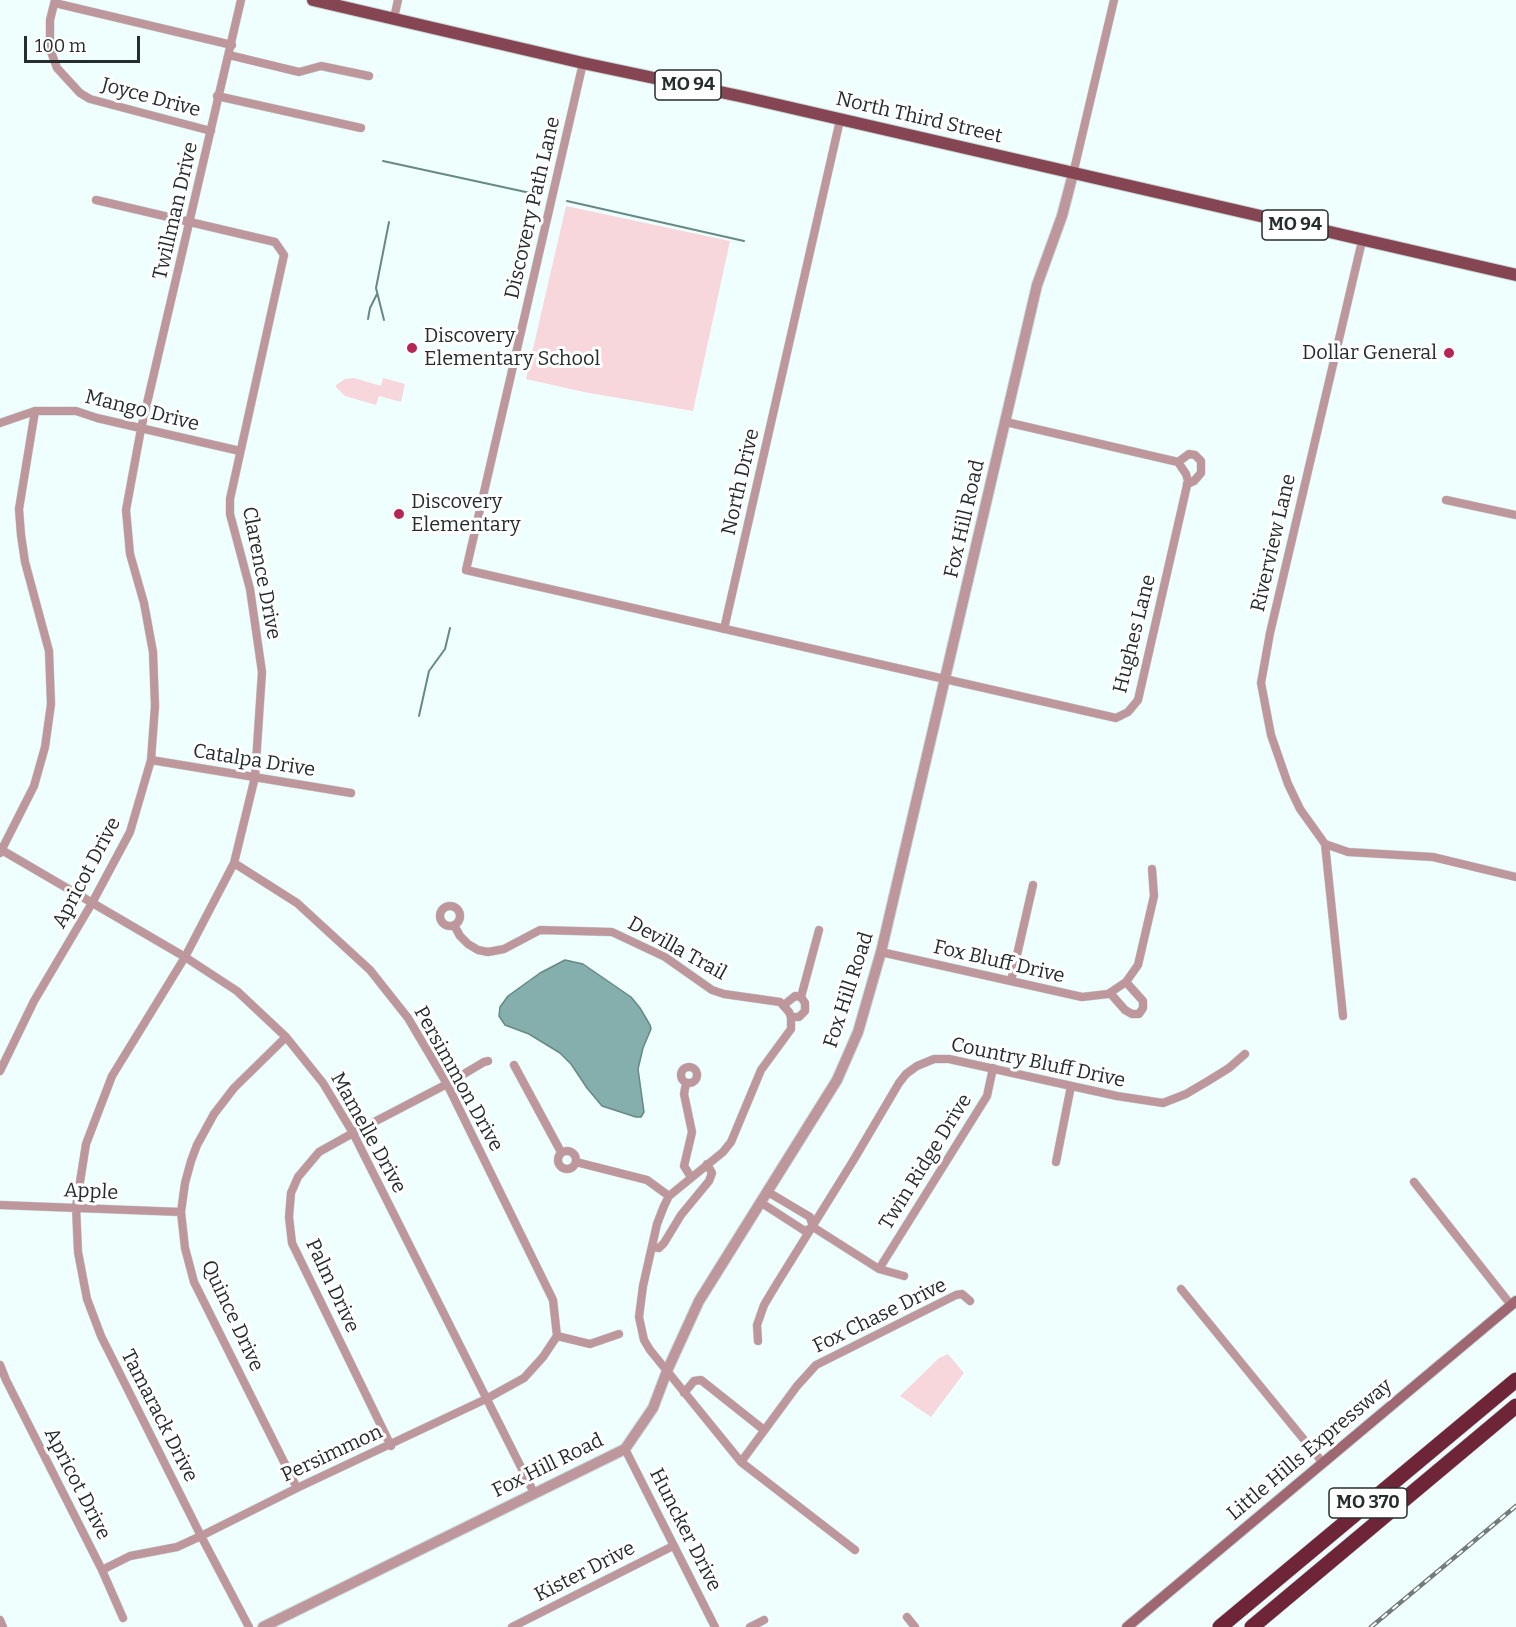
<!DOCTYPE html>
<html>
<head>
<meta charset="utf-8">
<style>
	body { margin:0 }
	#map { position:relative; width:1516px; height:1627px; overflow:hidden; background:#eefffd; font-family:Bitter,serif }
	canvas { display:block }
	.scale { position:absolute; left:24px; top:36px; width:116px; height:27px; box-sizing:border-box; border:3px solid #262d2d; border-top:0; padding-left:8px; font-size:18px; line-height:21px; white-space:nowrap; color:#262d2d; -webkit-text-stroke:4px #fff; paint-order:stroke }
</style>
</head>
<body>
<div id="map">
<canvas width="1516" height="1627"></canvas>
<div class="scale">100 m</div>
</div>
<script>
const ctx = document.querySelector('canvas').getContext('2d');
ctx.lineJoin = 'round';
function paint(path, color) {
  ctx.fillStyle = color;
  ctx.fill(path, 'evenodd');
}
function toPath(rows) {
  const path = new Path2D();
  for (const r of rows) {
    if (r.length === 3) {
      path.moveTo(r[0] + r[2], r[1]);
      path.arc(r[0], r[1], r[2], 0, 2 * Math.PI);
      continue;
    }
    path.moveTo(r[0], r[1]);
    for (let i = 2; i < r.length; i += 2) path.lineTo(r[i], r[i + 1]);
  }
  return path;
}
function strokePath(path, color, width, dash) {
  ctx.strokeStyle = color;
  ctx.lineWidth = width;
  ctx.lineCap = dash ? 'butt' : 'round';
  ctx.setLineDash(dash || []);
  ctx.stroke(path);
}
function drawText(font, color, halo, rows, align = 'center') {
  ctx.font = font + ' Bitter,serif';
  ctx.lineWidth = 6;
  ctx.setLineDash([]);
  ctx.textBaseline = 'middle';
  ctx.strokeStyle = halo;
  ctx.fillStyle = color;
  for (const [text, x, y, turn = 0] of rows) {
    ctx.save();
    ctx.translate(x, y);
    ctx.rotate((+turn || 0) * Math.PI / 180);
    ctx.textAlign = isNaN(turn) ? turn : align;
    if (halo) ctx.strokeText(text, 0, 0);
    ctx.fillText(text, 0, 0);
    ctx.restore();
  }
}
const green = toPath([
	[566,206,730,241,693,411,584,392,526,379],
	[354,378,381,386,383,378,405,384,401,402,379,396,376,405,345,396,336,387,336,385,345,379],
	[948,1354,964,1373,931,1417,900,1396,939,1358]
]);
const water = toPath([
	[565,960,583,964,631,997,640,1008,650,1025,651,1029,643,1048,638,1069,644,1112,641,1117,636,1117,602,1106,587,1088,571,1064,560,1053,529,1034,505,1025,499,1016,500,1007,508,996,540,973,565,960]
]);
const stream = toPath([
	[383,161,535,194],
	[567,201,744,241],
	[368,319,370,308,377,294],
	[384,320,376,288,389,222],
	[419,716,429,671,445,649,450,628]
]);
const minor = toPath([
	[55,0,50,20,50,49,57,68,80,93,90,99,211,131],
	[55,3,232,45],
	[394,18,398,0],
	[229,55,299,72,321,66,369,76],
	[583,63,466,570,1116,718,1128,712,1138,700,1188,481,1186,474,1178,462,1006,422],
	[217,96,361,128],
	[1073,174,1114,0],
	[96,200,275,242,284,255,230,499,230,514,250,589,262,672,255,777,234,863,185,957,112,1076,86,1144,76,1207,78,1252,87,1299,101,1336,201,1536,249,1627],
	[0,423,35,411,76,411,97,418,240,451],
	[1178,462,1189,454,1195,455,1201,461,1201,473,1194,481,1187,484],
	[1446,500,1516,515],
	[724,629,840,120],
	[151,760,351,793],
	[1325,844,1348,852,1433,857,1516,877],
	[0,849,185,957,237,991,286,1037,323,1083,353,1133,534,1493],
	[0,853,34,786,45,747,51,704,49,651,25,562,21,535,19,509,35,411],
	[234,863,297,903,370,970,408,1018,447,1084,553,1300,557,1336],
	[450,916,10],
	[454,925,460,936,468,944,478,950,488,952,504,949,540,930,612,932,665,957,712,990,724,994,780,1002,789,1012,791,1017,791,1029,761,1070,731,1142,723,1152,669,1196,664,1206,657,1224,643,1286,639,1317,644,1340,650,1350,741,1462,855,1550],
	[881,952,1082,997,1108,994,1126,982,1138,965,1154,896,1152,869],
	[1011,981,1033,885],
	[1110,993,1125,1010,1132,1014,1139,1014,1143,1008,1143,1001,1126,982],
	[801,997,819,930],
	[784,1005,795,996,801,997,805,1003,805,1011,799,1017,791,1017],
	[1343,1016,1325,844,1300,809,1288,784,1271,735,1261,683,1270,633,1362,241],
	[286,1037,234,1088,214,1114,197,1145,191,1161,185,1183,181,1212,185,1248,194,1282,297,1488],
	[514,1065,561,1152],
	[689,1075,8],
	[0,1071,34,1001,92,903,130,832,151,760,155,706,153,652,144,603,130,554,126,510,141,429,241,0],
	[686,1083,684,1094,692,1132,684,1166,691,1177],
	[567,1160,9],
	[576,1162,647,1180,669,1196],
	[1056,1162,1071,1086],
	[1414,1182,1511,1305],
	[760,1202,805,1231,813,1227,810,1217,768,1192],
	[0,1205,181,1212],
	[813,1227,879,1269,904,1276],
	[652,1247,659,1248,664,1243,681,1215,709,1181,712,1173,707,1164],
	[879,1269,987,1096,993,1068],
	[1181,1289,1323,1463],
	[557,1336,590,1344,619,1334],
	[758,1341,757,1325,764,1305,776,1285,853,1161,899,1083,906,1074,917,1066,934,1059,949,1059,1117,1096,1163,1103,1186,1094,1208,1081,1229,1068,1245,1054],
	[0,1365,6,1380,102,1570,123,1618],
	[684,1393,694,1381,701,1380,764,1430],
	[391,1446,292,1243,289,1217,291,1193,298,1177,319,1152,353,1133,447,1084,484,1062,488,1061],
	[625,1449,715,1627],
	[741,1462,797,1386,816,1365,956,1295,962,1294,970,1301],
	[102,1570,130,1556,177,1547,201,1536,297,1488,486,1399,524,1378,543,1357,557,1336],
	[907,1617,915,1627],
	[0,1620,3,1627],
	[512,1627,673,1546],
	[750,1627,764,1620]
]);
const tertiary = toPath([
	[263,1627,625,1449,653,1408,667,1371,699,1301,837,1080,858,1032,881,952,1037,285,1062,216,1073,174]
]);
const secondary = toPath([
	[1127,1627,1516,1301]
]);
const primary = toPath([
	[313,0,583,63,744,97,1516,275]
]);
const motorway = toPath([
	[1220,1627,1516,1380],
	[1252,1627,1516,1406]
]);
const rail = toPath([
	[1371,1627,1516,1506]
]);
const markers = [
	[412,348,6,"#b62654"],
	[1449,353,6,"#b62654"],
	[399,514,6,"#b62654"]
];
const shields = [
	[688,85,66],
	[1295,225,66],
	[1368,1503,78]
];
const shieldNames = [
	["MO 94",688,85],
	["MO 94",1295,225],
	["MO 370",1368,1503]
];
const streetNames = [
	["Joyce Drive",151,98,15],
	["North Third Street",919,118,13],
	["Discovery Path Lane",533,208,-77],
	["Twillman Drive",176,211,-77],
	["Mango Drive",142,411,14],
	["North Drive",741,482,-77],
	["Fox Hill Road",965,519,-77],
	["Riverview Lane",1274,543,-77],
	["Clarence Drive",261,573,79],
	["Hughes Lane",1135,634,-76],
	["Catalpa Drive",254,761,9],
	["Apricot Drive",87,873,-62],
	["Devilla Trail",677,949,29],
	["Fox Bluff Drive",999,962,13],
	["Fox Hill Road",849,990,-72],
	["Country Bluff Drive",1038,1063,12],
	["Persimmon Drive",458,1079,61],
	["Mamelle Drive",368,1133,61],
	["Twin Ridge Drive",926,1162,-58],
	["Apple",91,1192,3],
	["Palm Drive",332,1286,65],
	["Quince Drive",232,1316,65],
	["Fox Chase Drive",880,1316,-26],
	["Tamarack Drive",159,1416,63],
	["Little Hills Expressway",1310,1450,-40],
	["Persimmon",332,1454,-25],
	["Fox Hill Road",548,1466,-26],
	["Apricot Drive",77,1484,63],
	["Huncker Drive",685,1530,63],
	["Kister Drive",585,1572,-27]
];
const poiNames = [
	["Discovery",424,336],
	["Elementary School",424,359],
	["Dollar General",1437,353,"right"],
	["Discovery",411,502],
	["Elementary",411,525]
];
paint(green, '#f8d7dc');
paint(water, '#84afac');
strokePath(water, '#688886', 1.5);
strokePath(stream, '#688886', 2);
strokePath(minor, '#cad9d8', 9);
strokePath(tertiary, '#cad9d8', 12);
strokePath(secondary, '#cad9d8', 12);
strokePath(primary, '#cad9d8', 14);
strokePath(motorway, '#cad9d8', 16);
strokePath(minor, '#be979d', 8);
strokePath(tertiary, '#be979d', 10);
strokePath(secondary, '#9e6771', 10);
strokePath(primary, '#864552', 12);
strokePath(motorway, '#6f2538', 15);
strokePath(rail, '#717c7b', 4.5);
strokePath(rail, '#fff', 2, [7]);
for (const [x, y, r, color] of markers) {
  const dot = new Path2D();
  dot.arc(x, y, r, 0, 2 * Math.PI);
  ctx.fillStyle = color;
  ctx.fill(dot);
  strokePath(dot, '#fff', 2);
}
for (const [x, y, w] of shields) {
  const box = new Path2D();
  box.roundRect(x - w / 2, y - 15, w, 30, 4.5);
  ctx.fillStyle = '#fff';
  ctx.fill(box);
  strokePath(box, '#262d2d', 1.5);
}
drawText('bold 18px', '#262d2d', null, shieldNames);
drawText('20px', '#262d2d', '#fff', streetNames);
drawText('20px', '#262d2d', '#fff', poiNames, 'left');
</script>
</body>
</html>
